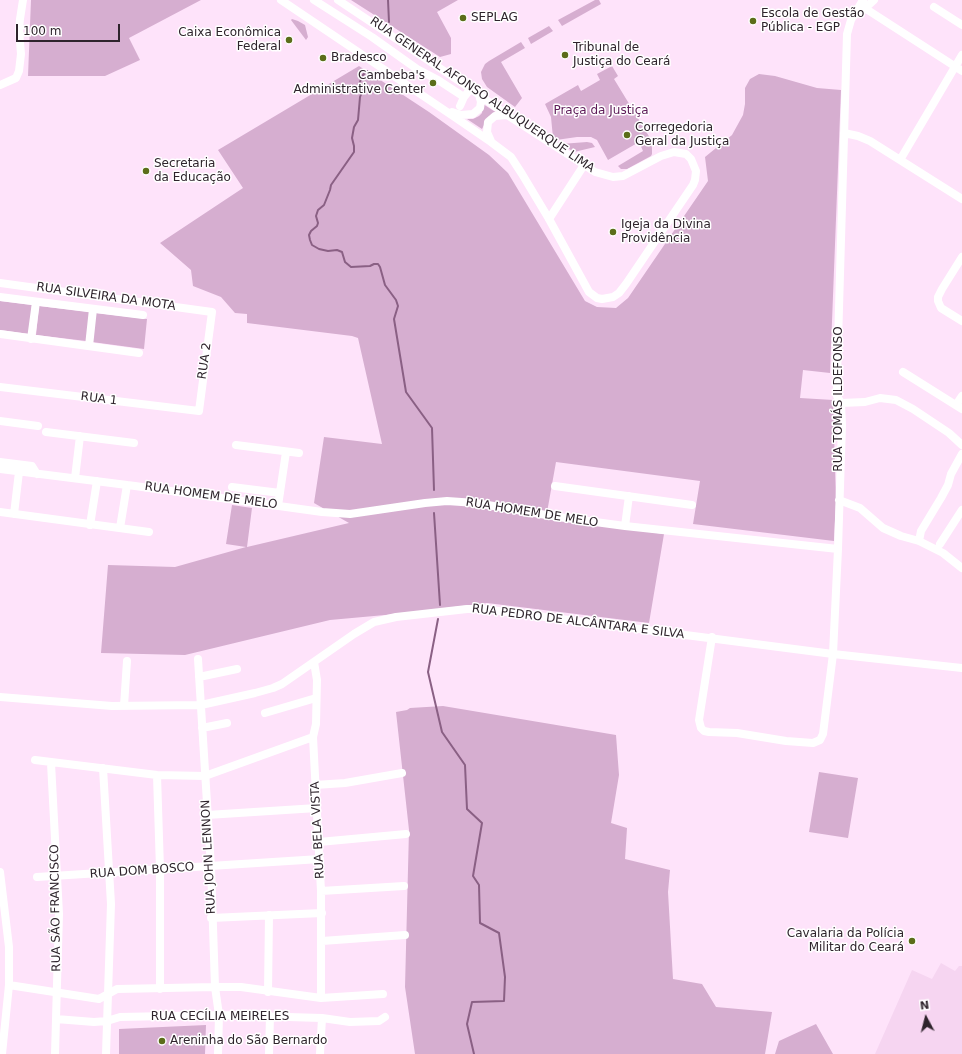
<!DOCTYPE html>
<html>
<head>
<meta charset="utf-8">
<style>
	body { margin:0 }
	#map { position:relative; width:962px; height:1054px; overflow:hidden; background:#fee3fa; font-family:"DejaVu Sans",sans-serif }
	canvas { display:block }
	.north { position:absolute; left:906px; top:998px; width:40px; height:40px; -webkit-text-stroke:3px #fff; paint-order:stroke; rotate:353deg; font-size:11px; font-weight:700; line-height:16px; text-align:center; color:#2e242c }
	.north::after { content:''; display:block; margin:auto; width:14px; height:18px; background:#2e242c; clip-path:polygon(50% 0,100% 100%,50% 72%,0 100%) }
	.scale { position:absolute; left:16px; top:24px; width:104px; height:18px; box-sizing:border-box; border:2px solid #2e242c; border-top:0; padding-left:5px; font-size:12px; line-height:14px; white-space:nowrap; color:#2e242c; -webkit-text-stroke:3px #fff; paint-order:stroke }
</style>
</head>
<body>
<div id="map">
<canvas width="962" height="1054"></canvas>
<div class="north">N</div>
<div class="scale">100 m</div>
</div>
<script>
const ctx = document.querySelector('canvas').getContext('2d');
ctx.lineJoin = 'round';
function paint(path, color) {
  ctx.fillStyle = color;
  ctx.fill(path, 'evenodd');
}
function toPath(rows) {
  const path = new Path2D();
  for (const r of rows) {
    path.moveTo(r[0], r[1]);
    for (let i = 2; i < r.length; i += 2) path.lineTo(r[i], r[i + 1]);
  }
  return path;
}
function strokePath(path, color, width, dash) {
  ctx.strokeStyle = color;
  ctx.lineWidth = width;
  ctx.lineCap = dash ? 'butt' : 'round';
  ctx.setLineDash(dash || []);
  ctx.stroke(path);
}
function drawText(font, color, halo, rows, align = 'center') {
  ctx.font = font + ' "DejaVu Sans",sans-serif';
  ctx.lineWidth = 3;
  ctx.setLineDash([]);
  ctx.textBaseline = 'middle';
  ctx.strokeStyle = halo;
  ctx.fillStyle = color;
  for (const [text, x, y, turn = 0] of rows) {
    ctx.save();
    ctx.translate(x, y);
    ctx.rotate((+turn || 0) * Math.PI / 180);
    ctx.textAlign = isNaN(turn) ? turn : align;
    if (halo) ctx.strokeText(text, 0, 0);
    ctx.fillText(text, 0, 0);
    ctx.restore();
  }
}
const built = toPath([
	[941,963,955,971,959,966,962,966,962,1054,875,1054,912,970,932,979]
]);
const green = toPath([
	[31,0,201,0,129,38,140,60,105,76,28,76],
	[351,0,458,0,437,12,451,38,451,54,440,57],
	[595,0,599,0,601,4,562,26,558,20],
	[292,19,298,21,305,25,308,37,306,40,291,20],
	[549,26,553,31,531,44,528,38],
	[521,42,525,48,501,62,522,98,515,107,487,87,482,79,481,72,485,64,489,61],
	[359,66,429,112,489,155,508,173,585,301,597,307,616,308,628,298,708,181,705,157,732,135,743,115,745,104,745,88,750,79,759,74,775,76,817,88,841,90,830,373,803,370,800,398,833,400,836,500,834,541,693,524,700,481,556,462,546,518,664,534,649,623,487,603,396,614,330,620,185,655,101,653,108,565,175,567,246,547,226,544,232,505,252,508,247,547,349,523,314,503,324,437,382,444,358,338,352,336,247,323,247,314,235,313,221,297,193,286,191,270,160,243,243,188,218,150],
	[612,66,618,76,614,79,650,138,652,148,652,154,651,156,627,169,621,169,618,166,643,151,639,142,608,160,597,140,591,137,577,137,556,140,553,138,551,117,545,104,578,85,581,91,600,80,597,74],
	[483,104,497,113,488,117,482,129,467,119,473,119,479,116,482,113],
	[587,142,592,143,595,147,574,152,561,144],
	[0,301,32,305,29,334,0,330],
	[39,306,90,312,86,341,36,335],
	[96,313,147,319,144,349,92,342],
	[443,706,616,735,619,775,611,823,627,828,625,859,670,870,668,892,673,979,702,984,716,1007,772,1012,765,1054,415,1054,405,987,409,830,396,712,407,710,410,708],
	[819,772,858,778,848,838,809,832],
	[816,1024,833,1054,775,1054,779,1041],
	[206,1025,205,1054,119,1054,119,1029]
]);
const stream = toPath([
	[388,0,389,22],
	[367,71,362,76,360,82,362,92,360,97,358,120,354,127,352,138,354,146,354,152,331,185,330,190,324,205,318,210,316,216,318,223,317,226,311,231,309,235,310,240,312,245,319,249,328,251,337,250,342,252,345,262,351,267,370,266,374,264,378,264,380,267,385,285,396,300,398,306,394,319,406,392,432,428,434,490],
	[434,513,440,605],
	[438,619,428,672,442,732,465,765,467,809,482,823,473,876,479,885,480,923,499,933,505,977,504,1001,472,1002,467,1024,474,1054]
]);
const street = toPath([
	[281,0,453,116,491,142,511,157,522,174,549,219,589,292,597,298,602,299,613,297,619,293,626,284,693,185,695,180,696,171,691,159,686,154,674,152,661,156,623,176,613,177,595,172,507,115,471,89,338,0],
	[314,0,372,37,417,69,438,80,464,97,468,92],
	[860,5,962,71],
	[934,7,962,25],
	[862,11,874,0],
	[0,85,16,78,19,71,21,54,19,30,20,19,23,0],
	[460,106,464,97],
	[452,112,461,115,473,114,480,108,481,102,479,95],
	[844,133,858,136,870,141,962,199],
	[491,141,487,132,488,122,495,116,507,115],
	[900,160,962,55],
	[549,219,584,165],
	[962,257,942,289,938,297,938,301,941,308,962,321],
	[0,283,212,312,199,411,0,387],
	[0,297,143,315],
	[0,334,139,353],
	[31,339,36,302],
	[89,346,93,309],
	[903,372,962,409],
	[841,403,865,402,880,398,896,400,913,409,949,433,962,445],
	[956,405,962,396],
	[0,421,38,426],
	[46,432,134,443],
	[236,445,299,453],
	[0,462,32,466,37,474],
	[0,469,135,486,322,512,350,514,425,503,447,501,476,503,558,517,625,526,838,549],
	[75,478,80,436],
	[555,486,692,505],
	[232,487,280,493],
	[839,500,860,508,883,528,901,536,919,541,943,553,962,568],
	[278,506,286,452],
	[0,512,149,532],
	[14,514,19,472],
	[90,525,97,481],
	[625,526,629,496],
	[120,528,127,485],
	[919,541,921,531,941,498,948,485,951,474,962,454],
	[940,544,962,510],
	[712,637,699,720,701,728,704,731,709,732,737,733,786,741,813,743,820,740,823,734,833,654,838,549,842,425,841,403,837,396,837,377,847,34,851,20,863,0],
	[198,659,211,867,215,987,219,1015,218,1054],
	[314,662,317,680,316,724,313,737,321,891,321,998],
	[199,677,237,669],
	[0,697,112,706,201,705,255,693,273,688,282,684,354,634,374,622,396,617,467,609,483,609,530,615,833,654,962,668],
	[124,706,127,661],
	[265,713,316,698],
	[202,728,227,723],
	[35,760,157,775,205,776,313,737],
	[51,763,59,914,55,1054],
	[103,768,111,904,106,1054],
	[157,775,160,869,160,989],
	[315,785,345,783,402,773],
	[207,815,317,808],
	[319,842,406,834],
	[0,872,9,947,9,985,2,1054],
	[37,877,320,859],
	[321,891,404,886],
	[211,918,322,913],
	[322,941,405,935],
	[9,985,99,999,117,989,215,987,241,987,321,998,383,994],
	[268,992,269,915],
	[56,1019,94,1022,107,1021,120,1017,219,1015,322,1018,350,1022,379,1021,385,1017],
	[269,1054,270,1016],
	[320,1054,322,1018]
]);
const markers = [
	[463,18,4,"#5b6d19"],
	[753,21,4,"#5b6d19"],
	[289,40,4,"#5b6d19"],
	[565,55,4,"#5b6d19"],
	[323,58,4,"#5b6d19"],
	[433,83,4,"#5b6d19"],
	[627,135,4,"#5b6d19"],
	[146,171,4,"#5b6d19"],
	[613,232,4,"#5b6d19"],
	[912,941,4,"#5b6d19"],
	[162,1041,4,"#5b6d19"]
];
const poiNames = [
	["Escola de Gestão",761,14],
	["Pública - EGP",761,28],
	["SEPLAG",471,18],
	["Caixa Econômica",281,33,"right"],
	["Federal",281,47,"right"],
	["Tribunal de",573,48],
	["Justiça do Ceará",573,62],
	["Bradesco",331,58],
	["Cambeba's",425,76,"right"],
	["Administrative Center",425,90,"right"],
	["Corregedoria",635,128],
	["Geral da Justiça",635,142],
	["Secretaria",154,164],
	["da Educação",154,178],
	["Igeja da Divina",621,225],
	["Providência",621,239],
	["Cavalaria da Polícia",904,934,"right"],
	["Militar do Ceará",904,948,"right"],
	["Areninha do São Bernardo",170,1041]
];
const streetNames = [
	["RUA GENERAL AFONSO ALBUQUERQUE LIMA",482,95,34],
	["RUA SILVEIRA DA MOTA",106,297,8],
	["RUA 2",205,361,-82],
	["RUA 1",99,399,7],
	["RUA TOMÁS ILDEFONSO",839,399,-90],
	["RUA HOMEM DE MELO",211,496,8],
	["RUA HOMEM DE MELO",532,513,9],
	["RUA PEDRO DE ALCÂNTARA E SILVA",578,622,7],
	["RUA BELA VISTA",318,830,-93],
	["RUA JOHN LENNON",209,857,-93],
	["RUA DOM BOSCO",142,871,-4],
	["RUA SÃO FRANCISCO",56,908,-91],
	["RUA CECÍLIA MEIRELES",220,1017]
];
const parkNames = [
	["Praça da Justiça",601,111]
];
paint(built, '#f6d5f1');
paint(green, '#d6aed0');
strokePath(stream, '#8a6084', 2);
strokePath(street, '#fff', 8);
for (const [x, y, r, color] of markers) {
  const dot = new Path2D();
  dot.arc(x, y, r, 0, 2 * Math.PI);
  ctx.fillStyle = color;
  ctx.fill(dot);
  strokePath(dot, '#fff', 1.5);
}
drawText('12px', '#2e242c', '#fff', poiNames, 'left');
drawText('12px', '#2e242c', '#fff', streetNames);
drawText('12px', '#5d1b58', '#fff', parkNames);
</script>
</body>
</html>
